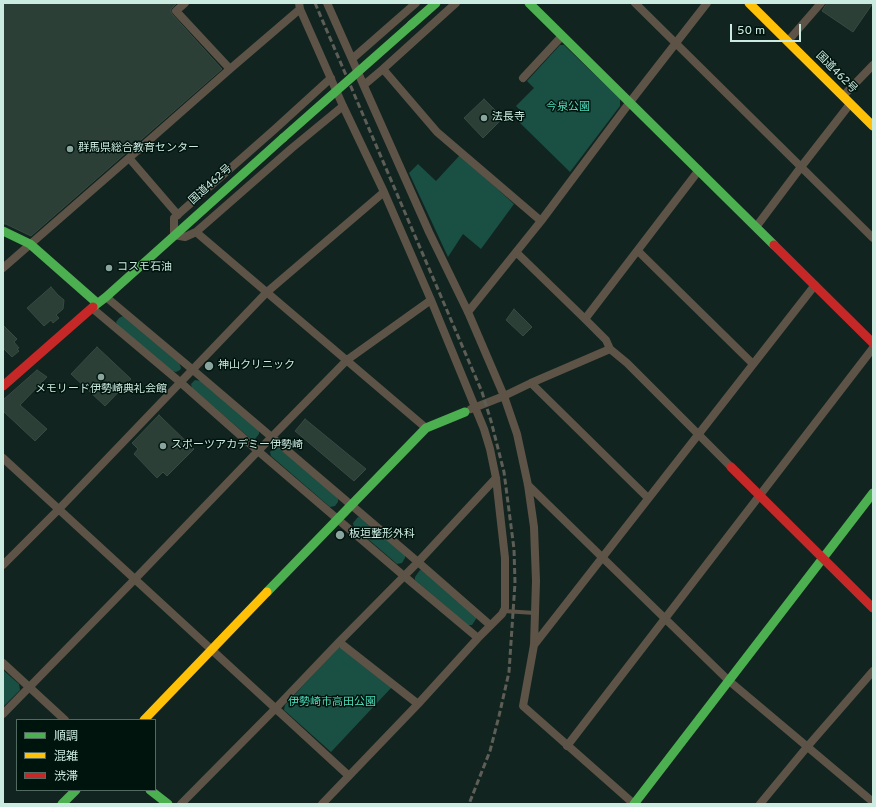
<!DOCTYPE html>
<html>
<head>
<meta charset="utf-8">
<style>
	body { margin:0 }
	#map { position:relative; width:876px; height:807px; overflow:hidden; background:#122420; font-family:Overpass,"Noto Sans JP",sans-serif }
	canvas { display:block }
	.frame { position:absolute; inset:0; border:4px solid #cbeae0; pointer-events:none }
	.legend { position:absolute; left:16px; top:719px; width:140px; height:72px; box-sizing:border-box; background:#00140e; border:1px solid #516a62; margin:0; padding:5px 7px; list-style:none; font-size:12px; color:#cbeae0 }
	.legend li { display:flex; align-items:center; gap:8px; height:20px }
	.legend b { width:20px; border:1px solid #516a62 }
	.scale { position:absolute; left:730px; top:24px; width:71px; height:18px; box-sizing:border-box; border:2px solid #cbeae0; border-top:0; padding-left:5px; font-size:12px; line-height:14px; white-space:nowrap; color:#cbeae0; -webkit-text-stroke:3px #00140e; paint-order:stroke }
</style>
</head>
<body>
<div id="map">
<canvas width="876" height="807"></canvas>
<div class="frame"></div>
<ul class="legend">
<li><b style="height:5px;background:#4caf50"></b>順調</li>
<li><b style="height:5px;background:#ffc107"></b>混雑</li>
<li><b style="height:5px;background:#c62828"></b>渋滞</li>
</ul>
<div class="scale">50 m</div>
</div>
<script>
const ctx = document.querySelector('canvas').getContext('2d');
ctx.lineJoin = 'round';
function paint(path, color) {
  ctx.fillStyle = color;
  ctx.fill(path, 'evenodd');
}
function toPath(rows) {
  const path = new Path2D();
  for (const r of rows) {
    path.moveTo(r[0], r[1]);
    for (let i = 2; i < r.length; i += 2) path.lineTo(r[i], r[i + 1]);
  }
  return path;
}
function strokePath(path, color, width, dash) {
  ctx.strokeStyle = color;
  ctx.lineWidth = width;
  ctx.lineCap = dash ? 'butt' : 'round';
  ctx.setLineDash(dash || []);
  ctx.stroke(path);
}
function drawText(font, color, halo, rows, align = 'center') {
  ctx.font = font + ' Overpass,"Noto Sans JP",sans-serif';
  ctx.lineWidth = 3;
  ctx.setLineDash([]);
  ctx.textBaseline = 'middle';
  ctx.strokeStyle = halo;
  ctx.fillStyle = color;
  for (const [text, x, y, turn = 0] of rows) {
    ctx.save();
    ctx.translate(x, y);
    ctx.rotate((+turn || 0) * Math.PI / 180);
    ctx.textAlign = isNaN(turn) ? turn : align;
    if (halo) ctx.strokeText(text, 0, 0);
    ctx.fillText(text, 0, 0);
    ctx.restore();
  }
}
const green = toPath([
	[560,45,564,45,620,99,620,106,570,172,519,122,525,115,516,106,534,88,527,81],
	[460,155,514,204,481,249,463,234,448,257,409,173,418,164,436,181],
	[123,316,125,316,179,362,181,368,180,370,176,372,171,371,118,326,116,322,119,318],
	[195,380,201,381,259,430,259,434,255,439,251,439,192,388,191,384],
	[277,447,279,448,336,496,338,499,338,502,335,506,330,507,271,456,270,452,274,448],
	[358,517,363,518,405,555,405,558,402,563,397,564,354,527,353,523],
	[420,570,423,570,476,616,476,619,472,625,468,625,415,580,415,577],
	[338,648,343,648,392,687,331,752,284,710,285,705],
	[3,670,19,684,20,690,3,707]
]);
const building = toPath([
	[3,3,177,3,171,9,171,12,172,14,222,69,31,236,6,224,3,224,3,3],
	[827,3,873,3,853,32,822,11,827,3],
	[484,99,503,118,483,138,464,118,484,99],
	[51,287,58,295,64,300,63,309,56,315,59,318,53,323,51,320,44,326,27,308,51,287],
	[514,309,532,327,523,336,506,320,514,309],
	[3,325,17,339,14,342,19,348,17,349,19,351,12,357,3,348,3,325],
	[97,347,131,379,105,406,71,374,97,347],
	[37,370,47,377,20,405,47,429,35,441,3,411,3,400,37,370],
	[159,415,194,449,167,476,163,472,157,478,134,454,138,449,132,443,159,415],
	[305,419,366,469,354,481,295,431,305,419]
]);
const lane = toPath([
	[504,611,535,613]
]);
const street = toPath([
	[185,3,176,11,230,69],
	[299,3,300,9,343,106,384,192,431,300,484,429,490,449,496,478,505,558,505,608,502,614,478,638,418,704,322,804],
	[327,3,429,232,468,312,504,396,517,434,528,485,534,527,536,581,534,645,523,706,634,804],
	[635,3,873,238],
	[788,41,821,3],
	[352,59,416,3],
	[383,69,437,132,541,221],
	[331,78,275,129,174,218,174,235,185,237,196,232,292,148,343,106],
	[523,78,562,36],
	[364,85,383,69,456,3],
	[843,96,873,65],
	[129,158,178,215],
	[756,227,801,167,850,104],
	[196,232,426,428],
	[638,251,753,364],
	[516,252,585,319,606,340,610,349,627,363,731,467],
	[3,268,129,158,230,69,300,9],
	[106,297,193,370,418,562,490,625],
	[92,308,180,382,258,451,404,576,478,638],
	[468,312,541,221,630,102,707,3],
	[585,319,699,170],
	[531,383,648,498],
	[471,409,504,396,531,383,610,349],
	[3,458,349,776],
	[528,485,728,680,873,802],
	[3,565,59,509,267,292,384,192],
	[339,642,418,704],
	[534,645,815,285],
	[3,663,65,720],
	[3,714,135,579,258,451,347,360,431,300],
	[567,746,873,348],
	[181,804,275,709,339,642,418,562,496,478],
	[760,804,807,747,873,671]
]);
const fast = toPath([
	[529,3,774,245],
	[411,25,436,3],
	[3,231,30,244,97,303],
	[93,307,106,297,283,138],
	[267,592,426,428,465,412],
	[150,790,168,804],
	[62,804,76,790],
	[634,804,873,493]
]);
const slow = toPath([
	[749,3,873,126],
	[144,720,267,592]
]);
const jam = toPath([
	[774,245,873,343],
	[3,386,93,307],
	[731,467,873,608]
]);
const rail = toPath([
	[315,3,482,392,491,421,504,472,514,549,515,583,509,672,499,716,490,751,469,804]
]);
const fastBridge = toPath([
	[283,138,411,25]
]);
const markers = [
	[484,118,4,"#8aa59d"],
	[70,149,4,"#8aa59d"],
	[109,268,4,"#8aa59d"],
	[209,366,5,"#8aa59d"],
	[101,377,4,"#8aa59d"],
	[163,446,4,"#8aa59d"],
	[340,535,5,"#8aa59d"]
];
const streetNames = [
	["国道462号",836,73,45],
	["国道462号",211,185,-42]
];
const parkNames = [
	["今泉公園",568,108],
	["伊勢崎市高田公園",332,703]
];
const poiNames = [
	["法長寺",492,118],
	["群馬県総合教育センター",78,149],
	["コスモ石油",117,268],
	["神山クリニック",218,366],
	["メモリード伊勢崎典礼会館",101,390,"center"],
	["スポーツアカデミー伊勢崎",171,446],
	["板垣整形外科",349,535]
];
paint(green, '#1a4f43');
paint(building, '#2c3f37');
strokePath(building, '#394a42', 1);
strokePath(lane, '#5e5347', 4);
strokePath(street, '#5e5347', 8);
strokePath(fast, '#4caf50', 9);
strokePath(slow, '#ffc107', 9);
strokePath(jam, '#c62828', 9);
strokePath(rail, '#5d5e56', 3, [6, 3]);
strokePath(fastBridge, '#4caf50', 9);
for (const [x, y, r, color] of markers) {
  const dot = new Path2D();
  dot.arc(x, y, r, 0, 2 * Math.PI);
  ctx.fillStyle = color;
  ctx.fill(dot);
  strokePath(dot, '#00140e', 1.5);
}
drawText('11px', '#cbeae0', '#00140e', streetNames);
drawText('11px', '#52dbbb', '#00140e', parkNames);
drawText('11px', '#cbeae0', '#00140e', poiNames, 'left');
</script>
</body>
</html>
